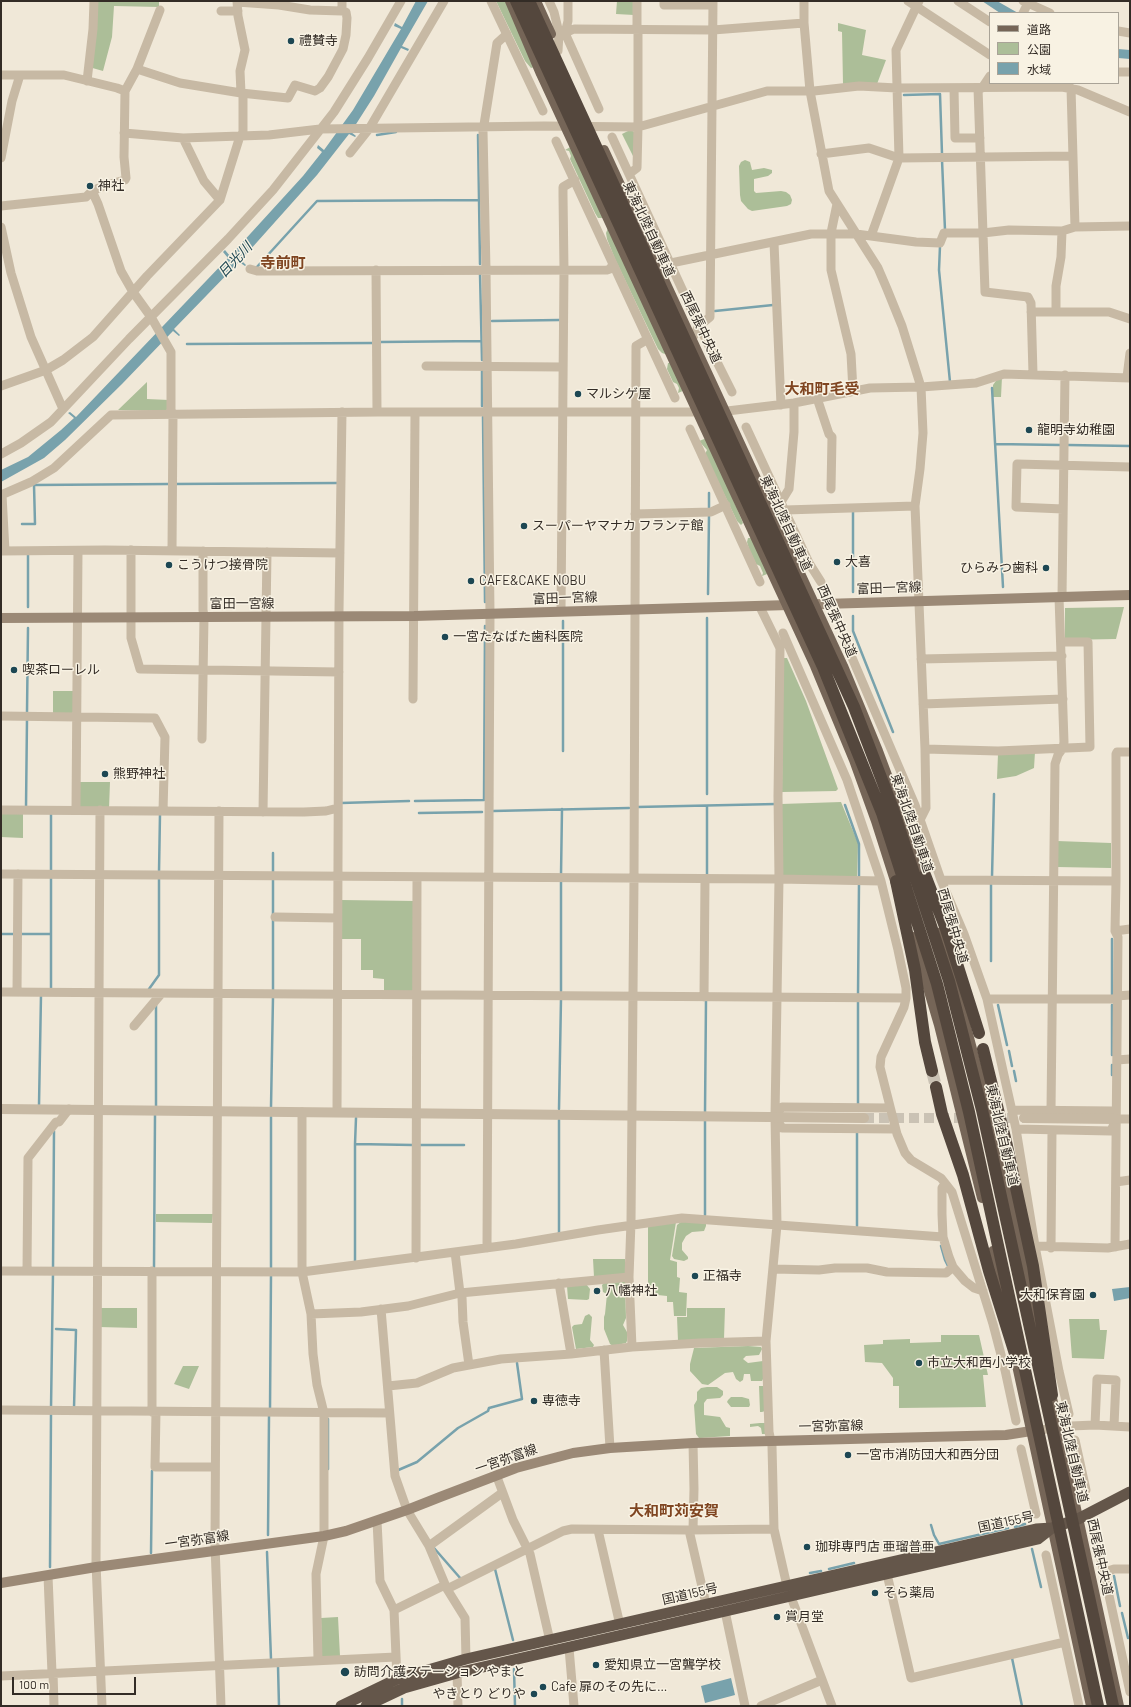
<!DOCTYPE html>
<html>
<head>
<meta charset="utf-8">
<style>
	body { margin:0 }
	#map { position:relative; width:1131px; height:1707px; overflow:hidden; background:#f0e8d8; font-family:Barlow,"Noto Sans JP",sans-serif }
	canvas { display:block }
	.frame { position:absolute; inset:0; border:2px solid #332c26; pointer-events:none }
	.legend { position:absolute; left:989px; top:12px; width:130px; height:72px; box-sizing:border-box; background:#f8f2e3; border:1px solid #a9a397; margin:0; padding:5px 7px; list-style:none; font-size:12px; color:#332c26 }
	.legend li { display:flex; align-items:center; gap:8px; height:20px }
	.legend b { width:20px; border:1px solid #a9a397 }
	.scale { position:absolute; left:12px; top:1677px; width:124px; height:18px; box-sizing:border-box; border:2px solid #332c26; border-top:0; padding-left:5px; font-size:12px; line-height:14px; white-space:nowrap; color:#332c26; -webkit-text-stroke:3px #f8f2e3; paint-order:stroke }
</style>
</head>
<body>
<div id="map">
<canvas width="1131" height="1707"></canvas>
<div class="frame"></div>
<ul class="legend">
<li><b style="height:5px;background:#756557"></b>道路</li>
<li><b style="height:11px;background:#acbe98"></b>公園</li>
<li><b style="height:11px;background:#78a2ac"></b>水域</li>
</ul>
<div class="scale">100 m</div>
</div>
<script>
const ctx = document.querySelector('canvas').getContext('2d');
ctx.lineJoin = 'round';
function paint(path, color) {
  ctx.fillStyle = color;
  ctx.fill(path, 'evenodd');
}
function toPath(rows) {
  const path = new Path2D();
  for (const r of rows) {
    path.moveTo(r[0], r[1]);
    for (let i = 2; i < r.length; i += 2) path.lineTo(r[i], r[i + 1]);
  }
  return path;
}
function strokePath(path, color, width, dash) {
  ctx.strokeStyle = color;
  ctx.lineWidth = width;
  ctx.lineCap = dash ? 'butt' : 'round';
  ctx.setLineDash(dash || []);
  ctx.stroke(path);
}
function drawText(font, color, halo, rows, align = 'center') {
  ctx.font = font + ' Barlow,"Noto Sans JP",sans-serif';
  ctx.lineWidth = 3;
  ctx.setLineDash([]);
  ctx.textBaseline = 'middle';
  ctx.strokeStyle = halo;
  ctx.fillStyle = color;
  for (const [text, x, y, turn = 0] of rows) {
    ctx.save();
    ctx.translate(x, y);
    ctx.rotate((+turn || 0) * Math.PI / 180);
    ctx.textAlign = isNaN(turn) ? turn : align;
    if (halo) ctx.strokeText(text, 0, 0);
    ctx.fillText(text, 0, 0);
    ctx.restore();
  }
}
const green = toPath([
	[94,1,159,1,159,7,114,6,112,37,103,71,89,67],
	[496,1,508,1,538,66,531,68,525,61],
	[617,1,634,1,634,15,616,14],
	[838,23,866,30,862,55,886,60,877,84,843,84,842,32,838,31],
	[630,130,637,133,636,162,622,134],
	[574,145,605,218,598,218,595,213,570,159,571,156,569,151,565,150],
	[745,160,750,162,752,170,764,168,772,170,772,173,768,176,754,179,754,191,756,193,781,191,786,192,790,195,792,200,791,204,787,206,752,211,748,209,741,201,740,195,739,166,741,162],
	[608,228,668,355,662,353,658,349,615,259,607,239,606,233],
	[668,363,670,363,685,390,678,393,679,388,677,384,673,382,667,369],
	[1002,377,1001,397,993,397,993,385,998,378],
	[147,382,147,399,169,400,168,408,166,411,118,410],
	[707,438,743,523,741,525,737,521,705,454,707,450,699,441],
	[748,538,751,538,770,573,762,576,763,573,760,566,756,564,749,549,747,542],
	[1124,607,1116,639,1065,640,1065,608],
	[783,658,787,658,806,701,838,789,836,791,782,792],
	[53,691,75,691,74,711,71,714,53,714],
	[1035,752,1034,768,1016,776,997,779,998,754],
	[78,782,110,782,109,809,78,808],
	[841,802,858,843,857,877,782,876,781,804],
	[1,812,23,812,23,838,1,837],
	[1057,841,1111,843,1111,868,1057,867],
	[341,900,415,901,414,992,384,992,384,979,373,978,373,970,361,970,361,939,340,939],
	[156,1214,213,1214,212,1223,156,1222],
	[682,1221,706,1223,706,1226,704,1231,692,1232,686,1236,682,1243,682,1250,688,1257,688,1259,684,1261,674,1259,672,1256,677,1225],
	[676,1222,670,1260,677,1262,677,1277,680,1278,679,1292,687,1293,686,1316,674,1316,673,1302,667,1302,667,1296,648,1294,648,1226],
	[593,1259,625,1259,625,1273,623,1275,594,1277],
	[620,1282,625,1282,626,1318,623,1325,627,1332,627,1341,626,1343,613,1346,610,1344,604,1329,604,1317,605,1314,607,1294,603,1292,602,1285,604,1283],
	[586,1284,590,1289,589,1299,587,1300,568,1299,567,1286],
	[99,1308,137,1308,137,1328,99,1327],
	[687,1308,725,1308,724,1339,678,1341,677,1317,687,1317],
	[589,1314,592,1317,590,1340,594,1345,593,1347,576,1349,572,1327,574,1325,582,1324,585,1316],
	[1069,1319,1099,1319,1100,1330,1107,1330,1104,1359,1072,1358],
	[941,1335,979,1335,988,1375,983,1375,986,1407,899,1408,899,1386,893,1386,893,1378,882,1363,865,1362,864,1345,883,1344,883,1340,910,1339,910,1343,941,1342],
	[748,1346,761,1347,762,1349,759,1355,746,1356,743,1359,748,1363,763,1361,763,1379,762,1381,751,1381,750,1374,744,1374,743,1380,740,1382,736,1379,733,1372,725,1373,708,1385,702,1384,690,1371,690,1364,694,1348],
	[183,1366,199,1366,189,1389,174,1384],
	[759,1386,764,1386,765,1411,762,1412,760,1412],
	[707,1387,717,1387,723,1391,723,1395,720,1398,707,1399,704,1403,704,1415,720,1417,726,1427,730,1428,730,1436,699,1438,696,1434,694,1405,697,1400,697,1392,701,1388],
	[731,1397,742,1397,749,1399,750,1405,749,1407,731,1407,727,1402,728,1400],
	[760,1423,765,1423,766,1434,762,1434,761,1428,758,1426,750,1427,750,1424],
	[338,1617,340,1656,322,1657,321,1618]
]);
const water = toPath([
	[416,1,428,1,402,46,409,49,408,51,401,48,374,96,351,132,356,136,355,137,349,134,317,175,241,260,246,265,245,266,239,262,174,329,180,335,179,336,173,331,122,384,65,440,44,458,1,482,1,470,28,457,61,430,74,418,68,413,70,412,76,417,228,258,223,252,225,250,230,256,303,176,322,152,317,148,318,145,324,150,353,110,401,29,394,26,395,23,402,27],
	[982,1,997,1,1018,13,1000,13],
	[1118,49,1130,50,1130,59,1118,58],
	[1130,1287,1130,1298,1114,1301,1112,1289],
	[731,1678,735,1695,705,1703,701,1686]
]);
const stream = toPath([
	[904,95,940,94,942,154],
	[377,135,396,132],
	[478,135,480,264],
	[942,160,945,230],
	[940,246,939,270,950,382],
	[256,268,317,201,480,200],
	[480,274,482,360],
	[715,311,773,305],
	[492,321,559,320],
	[380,342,481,341],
	[187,344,374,343],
	[482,369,482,406],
	[992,388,1003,587],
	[483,417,485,602],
	[995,444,1061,445],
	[1068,445,1130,446],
	[174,484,337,483],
	[709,510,709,493],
	[853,511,853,592],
	[22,524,35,524,34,485,169,484],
	[708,594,709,515],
	[28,607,28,555],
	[853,616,853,631,893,732],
	[27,712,28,628],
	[563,751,563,621],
	[707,794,707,618],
	[415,801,484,800,485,626],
	[341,803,409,801],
	[845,805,859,844,859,876],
	[26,807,27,719],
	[637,807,776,804],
	[493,811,629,808],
	[51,813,51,872],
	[419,813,482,812],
	[159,872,160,814],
	[273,873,273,853],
	[561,875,562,809],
	[707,876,707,806],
	[992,877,994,794],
	[1,934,15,934],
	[20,934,51,934],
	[991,961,991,884],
	[51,989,51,877],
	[149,989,159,975,159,878],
	[273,990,273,879],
	[561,991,561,882],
	[858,995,859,883],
	[1112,996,1112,939],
	[858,1000,858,1105],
	[998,1005,1007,1045],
	[1112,1005,1112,1055],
	[1009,1051,1012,1066],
	[1112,1065,1112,1075],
	[1014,1071,1016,1081],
	[39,1105,41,995],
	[156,1106,156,1005],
	[271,1107,273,997],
	[559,1109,561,999],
	[705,1112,706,999],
	[271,1117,271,1269],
	[355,1144,356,1118],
	[419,1145,464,1145],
	[705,1215,705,1120],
	[857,1226,857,1133],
	[559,1233,559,1120],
	[941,1246,945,1260,948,1266],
	[355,1261,355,1144,413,1145],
	[154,1267,155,1115],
	[53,1268,54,1131],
	[56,1329,76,1330,74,1408],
	[51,1408,53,1273],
	[270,1409,271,1275],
	[328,1469,328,1419],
	[396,1471,417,1462,458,1428,488,1411,489,1408,522,1399,517,1363],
	[931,1525,934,1535,939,1544,1008,1528],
	[1015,1527,1025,1524],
	[268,1535,269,1416],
	[434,1548,461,1579],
	[916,1549,927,1547],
	[1032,1549,1041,1587],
	[267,1552,271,1659],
	[151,1553,152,1471],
	[50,1567,51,1414],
	[495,1569,513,1640],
	[829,1569,854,1563],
	[810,1573,821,1571],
	[1114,1576,1120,1606],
	[1122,1613,1128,1638],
	[1012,1658,1022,1706],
	[278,1666,279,1706],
	[514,1669,515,1706],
	[402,1699,402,1706]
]);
const tertiaryTunnel = toPath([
	[864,1118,970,1118],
	[992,1118,1024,1118]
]);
const motorwayTunnel = toPath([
	[932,1071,936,1087]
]);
const minor = toPath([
	[491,1,543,111],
	[549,1,554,12,559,33,565,33,599,109],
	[664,1,664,5,713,5],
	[804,1,804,23,810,91,829,191,878,268,887,289,902,326,921,387,923,433,920,469,915,506,925,749,926,808,920,820],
	[908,1,990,55],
	[958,1,990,22],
	[1023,1,1050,13],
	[237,2,279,5,310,10,342,11],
	[221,11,238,11],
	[1023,13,1029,1],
	[637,30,637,1],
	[1118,31,1130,33],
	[565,33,574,29,713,30,804,23],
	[565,33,568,21,568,1],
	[558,51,559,33],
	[137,69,180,83,241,93,288,98,295,85,315,91,320,88,328,77,343,49,346,35,347,18,346,12,342,11,342,1],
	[1118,72,1130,72],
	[1,75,64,75,117,88,125,91,124,157,126,178,125,180,106,185,92,191,86,197,1,206],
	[87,81,93,29,94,1],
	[954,88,955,138,980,138],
	[978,88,985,292,1028,297,1031,303,1033,374],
	[982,88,990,76],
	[1071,88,1075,227],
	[125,91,137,69,160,10],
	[124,133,183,138,269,135,320,129,544,126,638,127,767,91,814,91,859,86,897,88,1062,87,1078,90,1130,112],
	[612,137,699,326,732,392],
	[183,138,204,181,220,200],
	[556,141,675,398],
	[350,153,369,129,444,1],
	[821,154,869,148,899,158,1072,156],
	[1,158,12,101,20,75],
	[629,174,637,168,638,127,638,30],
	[92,191,98,204,121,271,133,292,151,317,171,352,171,414],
	[837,204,831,233,831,270,851,354,853,391],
	[1,227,11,273,31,337,63,409],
	[871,236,899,158,896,50,919,1],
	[774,243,781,405],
	[671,263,811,234,856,234,916,242,940,243,944,233,983,233,1009,230,1062,231],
	[250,269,257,271,607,270,610,269,613,264],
	[376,270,377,412],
	[1031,312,1109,312,1130,319],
	[1056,312,1056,286,1061,257,1062,231,1075,227,1130,226],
	[692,339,699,326,710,317,713,1],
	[426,366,563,367],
	[1127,377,1130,353],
	[1,386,46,370,63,360,93,337,147,276,220,200,240,136,243,133,243,96,241,93,240,71,245,50,238,16,237,1],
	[817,398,829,434,832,437,831,489],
	[719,412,794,403,870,388,921,387,976,383,1004,374,1130,378],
	[746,427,809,563,821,582],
	[690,429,760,582],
	[1,454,21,443,51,422,129,339,228,239,273,190,334,112,368,58,401,1],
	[1,495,31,482,54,468,111,415,377,412,703,412],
	[2,495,5,551],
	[781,502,789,489,794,432,794,403],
	[1063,509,1016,507,1017,464,1130,467],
	[785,510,915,506],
	[635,514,711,512,726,505],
	[131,550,131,638,140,669,339,672],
	[1,551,105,550,340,553],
	[172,551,173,414],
	[1062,597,1065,375],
	[760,607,780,648,778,796,779,879,775,1116,777,1225,766,1341,769,1432,772,1446,774,1529,787,1586,832,1706],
	[561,611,564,270,563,195,563,187,575,180],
	[783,633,847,780,881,881,898,950,906,988,906,998,904,1007,881,1057,880,1067,897,1134,905,1153,911,1160,941,1178,952,1192,993,1324,1005,1370,1016,1421],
	[847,646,915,805,941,880,964,934,987,999,1016,1129,1035,1246,1059,1371,1069,1414],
	[921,659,1062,656],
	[413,699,415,413],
	[923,704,1063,699],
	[1,716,155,718,165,737,163,811],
	[202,739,204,617,203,610,203,551],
	[925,749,998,751,1090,747,1088,642,1061,642],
	[1,810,304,812,326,811,338,808],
	[76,810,78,551],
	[100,810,96,1563,102,1706],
	[219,811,215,1545,221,1706],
	[263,812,267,552],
	[1,874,779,879,881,881],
	[941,880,1116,881,1115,931,1118,937,1115,1247],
	[1116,881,1116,754,1117,752,1130,752],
	[275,917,337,918],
	[1115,931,1130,929],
	[1,992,906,998],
	[17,992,18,874],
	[1117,996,1130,995],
	[704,997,705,879],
	[987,999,1117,999],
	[134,1026,161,994],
	[1117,1060,1130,1059],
	[890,1108,782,1107,775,1116,782,1128,895,1129],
	[1012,1110,1113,1111,1116,1119,1111,1131,1016,1129],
	[1051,1110,1055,764,1058,755,1063,748,1064,742,1059,597],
	[302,1112,302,1272,311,1314,313,1354,317,1385,324,1413,324,1536,316,1574,318,1660],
	[337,1112,339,611,342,412],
	[1116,1119,1130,1119],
	[1116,1182,1130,1180],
	[945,1184,942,1188,942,1214,943,1237,949,1257,953,1267,965,1281,974,1288,983,1291],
	[1035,1246,1108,1248,1130,1244],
	[487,1248,490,613,486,270,483,131,497,43,507,34],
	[1051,1248,1052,1130],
	[455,1252,460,1293,462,1297,463,1322,469,1365],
	[416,1258,417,877],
	[773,1269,819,1270,835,1268,867,1268,887,1272,946,1273,953,1267],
	[1,1271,302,1272,516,1244,598,1230,682,1218,943,1237],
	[27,1271,28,1158,56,1122,59,1122,69,1109],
	[152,1271,152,1412],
	[559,1283,571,1354],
	[381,1309,395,1476,407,1510,429,1546,447,1589,465,1618,466,1659],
	[311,1314,361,1312,408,1306,460,1293,629,1277],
	[632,1347,629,1277,631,1222,634,879,636,346,648,339],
	[604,1350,610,1448],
	[388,1386,417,1383,453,1368,501,1359,571,1354,632,1347,700,1343,766,1341],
	[1,1410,389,1413],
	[156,1411,155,1467,215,1467],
	[1095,1425,1097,1379,1116,1380,1114,1426],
	[1032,1431,1071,1426,1095,1425,1130,1427],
	[1075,1440,1086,1490],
	[1021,1449,1036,1514],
	[497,1477,513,1520,530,1554,550,1641],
	[377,1521,380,1581,394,1610,397,1679],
	[598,1530,620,1625],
	[689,1530,706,1604],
	[693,1530,694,1489,693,1443],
	[1095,1531,1130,1692],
	[429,1546,502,1493],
	[1046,1555,1079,1706],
	[1105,1572,1114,1569,1130,1569],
	[887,1574,911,1678,1065,1642],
	[48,1576,52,1673],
	[447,1589,563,1531,572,1529,689,1530,774,1529],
	[394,1610,445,1585],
	[725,1611,745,1706],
	[569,1648,574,1706],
	[53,1672,54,1706],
	[457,1673,458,1706],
	[1,1676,396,1657],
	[761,1706,822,1680]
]);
const tertiary = toPath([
	[1,1109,864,1118],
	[1024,1118,1116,1119]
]);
const secondary = toPath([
	[1,618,414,616,1130,595],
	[1,1583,96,1567,324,1536,346,1531,407,1510,440,1497,516,1468,573,1453,610,1448,693,1443,1006,1435,1031,1431]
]);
const primary = toPath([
	[510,1,541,74,815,666,854,760,876,821,897,887],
	[536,1,551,34],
	[604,150,843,666,878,751,927,882],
	[941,932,994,1132,1038,1334],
	[913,937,939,1025,982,1198],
	[993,1251,1004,1302],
	[1013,1347,1091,1706],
	[1050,1389,1119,1706]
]);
const trunk = toPath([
	[341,1706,397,1679,466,1659,1036,1529,1052,1528,1078,1519,1130,1492],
	[366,1706,404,1688,457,1673,1038,1539,1052,1528]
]);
const motorway = toPath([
	[516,1,823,667,882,813,937,984,969,1112,1098,1706],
	[529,1,833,661,854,707,893,809,949,981,982,1110,1113,1706],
	[925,875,946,929,979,1033],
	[896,881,915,970,925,1042,932,1071],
	[983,1049,1007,1146,1033,1266,1052,1395],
	[936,1087,942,1114,963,1175,989,1271,1015,1354]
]);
const markers = [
	[291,41,4,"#1d4753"],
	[90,186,4,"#1d4753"],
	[578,394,4,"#1d4753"],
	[1029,430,4,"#1d4753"],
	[524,526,4,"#1d4753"],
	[837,562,4,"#1d4753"],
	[169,565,4,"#1d4753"],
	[1046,568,4,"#1d4753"],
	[471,581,4,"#1d4753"],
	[445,637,4,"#1d4753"],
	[14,670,4,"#1d4753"],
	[105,774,4,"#1d4753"],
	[695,1276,4,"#1d4753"],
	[597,1291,4,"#1d4753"],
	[1093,1295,4,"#1d4753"],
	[919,1363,4,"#1d4753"],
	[534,1401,4,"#1d4753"],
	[848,1455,4,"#1d4753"],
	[807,1547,4,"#1d4753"],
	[875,1593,4,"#1d4753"],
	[777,1617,4,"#1d4753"],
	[596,1665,4,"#1d4753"],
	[345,1672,5,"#1d4753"],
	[543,1687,4,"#1d4753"],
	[534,1694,4,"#1d4753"]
];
const poiNames = [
	["禮賛寺",299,41],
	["神社",98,186],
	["マルシゲ屋",586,394],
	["龍明寺幼稚園",1037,430],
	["スーパーヤマナカ フランテ館",532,526],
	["大喜",845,562],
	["こうけつ接骨院",177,565],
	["ひらみつ歯科",1038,568,"right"],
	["CAFE&CAKE NOBU",479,581],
	["一宮たなばた歯科医院",453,637],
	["喫茶ローレル",22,670],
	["熊野神社",113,774],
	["正福寺",703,1276],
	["八幡神社",605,1291],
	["大和保育園",1085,1295,"right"],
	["市立大和西小学校",927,1363],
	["専徳寺",542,1401],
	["一宮市消防団大和西分団",856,1455],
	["珈琲専門店 亜瑠普亜",815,1547],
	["そら薬局",883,1593],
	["賞月堂",785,1617],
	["愛知県立一宮聾学校",604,1665],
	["訪問介護ステーション やまと",354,1672],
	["Cafe 扉のその先に…",551,1687],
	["やきとり どりや",526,1694,"right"]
];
const streetNames = [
	["東海北陸自動車道",649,229,65],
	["西尾張中央道",701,327,65],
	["東海北陸自動車道",786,523,65],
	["富田一宮線",889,588,-2],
	["富田一宮線",565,598,-2],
	["富田一宮線",242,604],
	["西尾張中央道",837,621,66],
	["東海北陸自動車道",912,823,71],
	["西尾張中央道",953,926,74],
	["東海北陸自動車道",1002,1135,77],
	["一宮弥富線",831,1426,-1],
	["東海北陸自動車道",1072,1452,77],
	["一宮弥富線",506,1459,-19],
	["国道155号",1006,1522,-12],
	["一宮弥富線",197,1540,-8],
	["西尾張中央道",1100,1557,78],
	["国道155号",690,1594,-13]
];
const waterNames = [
	["日光川",235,260,-47]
];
const quarterNames = [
	["寺前町",283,263],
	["大和町毛受",822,389],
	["大和町苅安賀",674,1511]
];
paint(green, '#acbe98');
paint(water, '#78a2ac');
strokePath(stream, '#78a2ac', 2.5);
strokePath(tertiaryTunnel, '#cac2b4', 10, [10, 5]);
strokePath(motorwayTunnel, '#cac2b4', 12, [12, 6]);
strokePath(minor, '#c7b9a4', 9);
strokePath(tertiary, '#c7b9a4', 10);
strokePath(secondary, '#9b8976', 10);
strokePath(primary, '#756557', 10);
strokePath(trunk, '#64564a', 11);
strokePath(motorway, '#54473d', 12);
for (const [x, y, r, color] of markers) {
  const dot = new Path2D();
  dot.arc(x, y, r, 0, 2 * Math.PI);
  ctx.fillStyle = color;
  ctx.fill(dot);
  strokePath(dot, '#f8f2e3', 1.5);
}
drawText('13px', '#332c26', '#f8f2e3', poiNames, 'left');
drawText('13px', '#332c26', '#f8f2e3', streetNames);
drawText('italic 14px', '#1d4753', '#f8f2e3', waterNames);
drawText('bold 15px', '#7f4521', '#f8f2e3', quarterNames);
</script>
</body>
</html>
